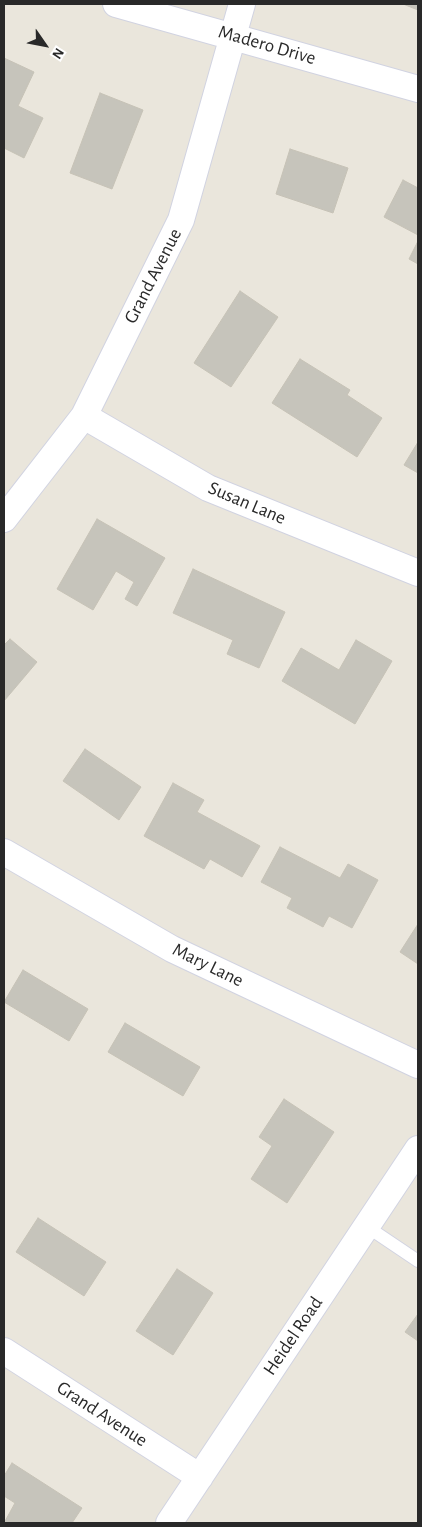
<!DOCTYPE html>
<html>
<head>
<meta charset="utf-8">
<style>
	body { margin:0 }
	#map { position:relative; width:422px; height:1527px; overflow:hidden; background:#eae6dc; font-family:"Alegreya Sans",sans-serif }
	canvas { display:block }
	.frame { position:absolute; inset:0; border:5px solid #292929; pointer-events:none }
	.north { position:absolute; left:20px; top:20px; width:50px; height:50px; -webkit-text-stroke:4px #fff; paint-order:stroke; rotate:123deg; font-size:14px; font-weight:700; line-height:20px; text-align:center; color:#292929 }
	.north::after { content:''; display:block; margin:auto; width:18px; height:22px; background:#292929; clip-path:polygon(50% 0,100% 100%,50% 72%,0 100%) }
</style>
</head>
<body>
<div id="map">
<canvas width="422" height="1527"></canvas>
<div class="frame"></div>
<div class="north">N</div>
</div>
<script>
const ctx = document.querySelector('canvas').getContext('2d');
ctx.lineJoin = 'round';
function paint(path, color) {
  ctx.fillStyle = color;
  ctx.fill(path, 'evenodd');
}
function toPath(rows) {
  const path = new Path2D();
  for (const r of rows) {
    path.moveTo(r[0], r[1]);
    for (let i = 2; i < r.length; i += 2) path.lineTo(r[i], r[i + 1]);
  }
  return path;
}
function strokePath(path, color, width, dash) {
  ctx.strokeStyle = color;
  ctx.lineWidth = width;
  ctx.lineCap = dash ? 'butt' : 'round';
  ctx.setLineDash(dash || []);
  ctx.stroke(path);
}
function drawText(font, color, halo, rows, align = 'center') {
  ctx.font = font + ' "Alegreya Sans",sans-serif';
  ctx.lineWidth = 4;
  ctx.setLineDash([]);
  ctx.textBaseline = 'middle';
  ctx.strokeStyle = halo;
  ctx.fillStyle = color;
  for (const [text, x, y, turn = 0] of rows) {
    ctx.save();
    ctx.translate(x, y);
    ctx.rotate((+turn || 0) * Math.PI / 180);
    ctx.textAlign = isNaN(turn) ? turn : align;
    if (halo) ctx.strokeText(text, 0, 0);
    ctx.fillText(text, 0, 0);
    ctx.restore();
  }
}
const building = toPath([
	[403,4,418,4,418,10,403,4],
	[4,58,34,72,18,106,43,118,24,158,4,148,4,58],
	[100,93,143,110,112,189,70,173,100,93],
	[290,149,348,168,333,213,276,194,290,149],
	[403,180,418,188,418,235,384,217,403,180],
	[418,241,418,264,409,259,418,241],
	[240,291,278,317,231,387,194,363,240,291],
	[300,359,350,390,347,395,382,418,357,457,272,403,300,359],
	[418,442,418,473,404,465,418,442],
	[97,519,165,558,137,606,125,599,134,582,116,571,93,610,57,589,97,519],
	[193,569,285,612,259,668,227,654,233,640,173,613,193,569],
	[10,639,37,662,4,701,4,645,10,639],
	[356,640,392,661,355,724,282,681,301,648,339,670,356,640],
	[85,749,141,787,119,820,63,781,85,749],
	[173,783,204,800,197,812,260,846,242,877,210,859,204,869,144,836,173,783],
	[280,847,340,878,348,864,378,880,352,928,329,916,323,927,287,908,292,898,261,882,280,847],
	[418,924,418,964,400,952,418,924],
	[23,970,88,1009,69,1041,4,1002,23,970],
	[125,1023,200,1067,183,1096,108,1052,125,1023],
	[284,1099,334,1132,287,1203,251,1179,272,1146,259,1137,284,1099],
	[38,1218,106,1262,84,1296,16,1252,38,1218],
	[177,1269,213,1293,173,1355,136,1331,177,1269],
	[418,1314,418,1341,405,1332,418,1314],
	[12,1463,82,1508,72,1523,4,1523,15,1503,4,1496,4,1476,12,1463]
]);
const lane = toPath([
	[366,1226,418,1261]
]);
const street = toPath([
	[116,4,418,89],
	[84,416,208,488,418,573],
	[4,519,84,416,181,220,242,4],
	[4,852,172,949,418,1065],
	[4,1351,200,1477],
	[169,1523,418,1149]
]);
const streetNames = [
	["Madero Drive",267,45,16],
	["Grand Avenue",153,276,-63],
	["Susan Lane",247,503,23],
	["Mary Lane",208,965,26],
	["Heidel Road",293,1336,-56],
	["Grand Avenue",102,1414,33]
];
paint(building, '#c6c4bb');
strokePath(building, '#c6c2b6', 1);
strokePath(lane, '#d1d3e1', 14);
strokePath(street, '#d1d3e1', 28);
strokePath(lane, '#fff', 12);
strokePath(street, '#fff', 26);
drawText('19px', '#292929', '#fff', streetNames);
</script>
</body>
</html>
